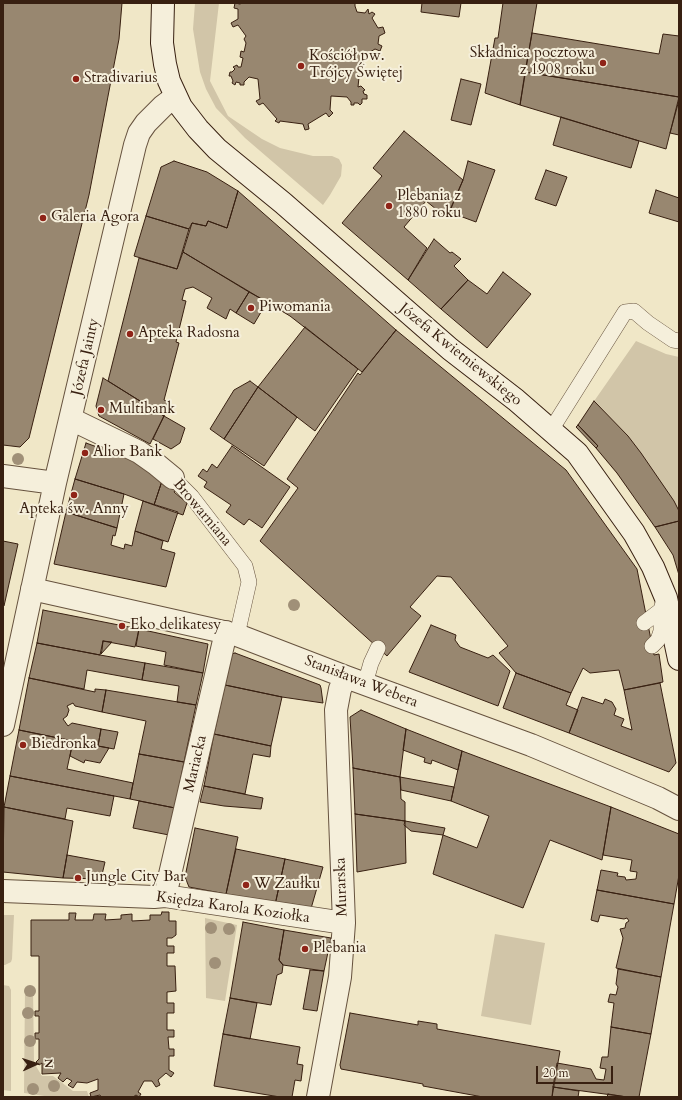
<!DOCTYPE html>
<html>
<head>
<meta charset="utf-8">
<style>
	body { margin:0 }
	#map { position:relative; width:682px; height:1100px; overflow:hidden; background:#f0e7c7; font-family:Cardo,serif }
	canvas { display:block }
	.frame { position:absolute; inset:0; border:4px solid #382011; pointer-events:none }
	.north { position:absolute; left:16px; top:1044px; width:40px; height:40px; -webkit-text-stroke:3px #f5efdb; paint-order:stroke; rotate:87deg; font-size:11px; font-weight:700; line-height:16px; text-align:center; color:#382011 }
	.north::after { content:''; display:block; margin:auto; width:14px; height:18px; background:#382011; clip-path:polygon(50% 0,100% 100%,50% 72%,0 100%) }
	.scale { position:absolute; left:536px; top:1066px; width:77px; height:18px; box-sizing:border-box; border:2px solid #382011; border-top:0; padding-left:5px; font-size:12px; line-height:14px; white-space:nowrap; color:#382011; -webkit-text-stroke:3px #f5efdb; paint-order:stroke }
</style>
</head>
<body>
<div id="map">
<canvas width="682" height="1100"></canvas>
<div class="frame"></div>
<div class="north">N</div>
<div class="scale">20 m</div>
</div>
<script>
const ctx = document.querySelector('canvas').getContext('2d');
ctx.lineJoin = 'round';
function paint(path, color) {
  ctx.fillStyle = color;
  ctx.fill(path, 'evenodd');
}
function toPath(rows) {
  const path = new Path2D();
  for (const r of rows) {
    path.moveTo(r[0], r[1]);
    for (let i = 2; i < r.length; i += 2) path.lineTo(r[i], r[i + 1]);
  }
  return path;
}
function strokePath(path, color, width, dash) {
  ctx.strokeStyle = color;
  ctx.lineWidth = width;
  ctx.lineCap = dash ? 'butt' : 'round';
  ctx.setLineDash(dash || []);
  ctx.stroke(path);
}
function drawText(font, color, halo, rows, align = 'center') {
  ctx.font = font + ' Cardo,serif';
  ctx.lineWidth = 4;
  ctx.setLineDash([]);
  ctx.textBaseline = 'middle';
  ctx.strokeStyle = halo;
  ctx.fillStyle = color;
  for (const [text, x, y, turn = 0] of rows) {
    ctx.save();
    ctx.translate(x, y);
    ctx.rotate((+turn || 0) * Math.PI / 180);
    ctx.textAlign = isNaN(turn) ? turn : align;
    if (halo) ctx.strokeText(text, 0, 0);
    ctx.fillText(text, 0, 0);
    ctx.restore();
  }
}
const green = toPath([
	[195,3,219,3,210,81,228,116,262,139,280,148,313,156,332,156,339,159,342,165,341,176,330,195,323,205,245,138,216,108,206,89,200,72,193,29],
	[636,341,666,354,679,357,679,521,654,527,641,507,616,473,597,450,576,427],
	[3,915,14,915,12,959,11,962,5,965,3,965],
	[205,918,237,925,225,1001,206,998],
	[495,934,545,943,531,1025,481,1016],
	[3,985,9,986,11,990,11,1091,3,1090],
	[28,987,33,987,34,1063,42,1076,53,1076,73,1091,87,1091,89,1097,51,1097,24,1093,25,989]
]);
const building = toPath([
	[3,3,122,3,119,39,89,195,29,438,20,447,3,445,3,3],
	[235,3,240,4,242,3,355,3,355,6,357,12,365,13,368,9,369,14,372,12,375,14,372,18,378,28,383,27,385,33,379,36,378,44,382,46,380,51,375,49,365,55,366,60,361,64,360,70,364,71,363,77,359,77,358,87,361,86,365,90,363,91,364,94,367,95,367,99,362,99,362,103,360,105,358,103,354,103,354,105,351,105,351,102,347,97,331,96,330,110,333,113,329,117,326,113,308,124,309,129,305,130,303,124,280,121,279,123,275,121,277,119,263,103,259,105,256,101,260,99,258,79,249,77,244,82,244,85,240,85,240,83,236,82,235,85,232,83,233,81,231,76,229,76,230,72,232,72,235,69,233,67,237,65,238,67,241,67,243,58,240,57,241,51,244,52,246,43,244,39,246,36,238,25,233,27,231,23,238,19,238,9,234,8,235,3],
	[422,3,461,3,459,17,421,12,422,3],
	[503,3,537,3,520,105,485,93,495,38,498,38,503,3],
	[532,33,659,54,663,34,679,36,679,97,525,72,532,33],
	[525,72,679,97,666,149,520,105,525,72],
	[461,79,481,84,471,125,451,120,461,79],
	[679,100,679,135,670,133,679,100],
	[561,117,639,141,631,168,553,145,561,117],
	[404,131,463,180,447,218,426,201,404,227,427,248,408,280,342,223,382,176,373,168,404,131],
	[174,161,207,172,238,191,227,228,208,221,206,226,192,223,189,229,146,216,161,167,174,161],
	[468,161,495,170,476,222,449,212,463,180,468,161],
	[546,170,567,177,556,206,535,199,546,170],
	[656,190,679,198,679,222,649,213,656,190],
	[238,191,396,330,362,372,290,316,183,252,192,223,206,226,208,221,227,228,238,191],
	[146,216,189,229,177,269,134,256,146,216],
	[434,239,450,253,452,252,461,259,454,266,468,280,441,309,408,280,434,239],
	[183,252,249,292,236,313,230,309,226,319,207,308,212,298,193,287,185,289,182,300,186,301,176,342,179,343,164,400,168,402,164,416,108,381,139,258,177,269,183,252],
	[503,272,531,294,487,348,441,309,468,280,487,294,503,272],
	[249,292,267,302,254,324,236,313,249,292],
	[305,327,358,369,315,431,258,387,305,327],
	[396,330,566,470,637,569,654,655,659,654,663,682,624,690,619,670,590,673,583,668,571,693,516,673,499,653,508,646,451,577,437,576,410,607,421,616,387,656,260,541,298,488,287,479,358,373,360,375,396,330],
	[103,378,164,416,150,444,99,416,96,406,103,378],
	[250,381,258,387,224,439,210,429,234,390,250,381],
	[258,387,297,417,264,466,224,439,258,387],
	[594,401,628,436,641,453,674,501,679,511,679,521,655,527,617,473,596,448,598,446,578,425,594,401],
	[164,416,185,428,180,443,171,449,153,439,164,416],
	[578,425,598,446,596,448,576,427,578,425],
	[86,443,130,459,162,481,154,505,124,494,75,479,86,443],
	[232,446,290,487,262,528,249,519,244,525,226,512,231,505,204,487,207,482,198,476,203,469,207,472,212,464,217,468,232,446],
	[75,479,124,494,117,528,66,512,75,479],
	[162,481,176,489,174,492,187,503,183,515,154,505,162,481],
	[143,501,178,512,168,542,135,531,143,501],
	[66,512,117,528,115,536,113,535,111,545,124,549,125,544,132,546,135,531,163,541,161,549,175,553,166,587,54,564,66,512],
	[679,521,679,575,673,555,655,527,679,521],
	[3,541,18,544,4,606,3,606,3,541],
	[43,610,139,629,135,647,103,641,100,655,37,643,43,610],
	[431,625,456,635,455,640,460,647,488,658,493,655,510,671,498,706,409,672,431,625],
	[139,629,208,644,203,673,164,665,166,652,136,646,139,629],
	[103,641,112,642,101,654,102,650,103,641],
	[37,643,100,655,145,663,142,680,87,670,84,689,29,678,37,643],
	[235,653,320,685,321,688,323,703,282,697,225,685,232,654,235,653],
	[145,663,203,673,196,705,177,702,179,686,142,680,145,663],
	[516,673,571,693,566,705,578,710,569,733,503,708,516,673],
	[29,678,95,692,95,689,106,690,102,712,75,706,73,703,67,706,69,710,67,716,63,719,68,726,72,723,101,729,98,746,19,730,29,678],
	[660,683,676,763,669,772,569,733,582,697,603,704,605,699,612,702,616,709,614,715,624,719,621,726,632,730,624,690,660,683],
	[225,685,282,697,271,746,214,734,225,685],
	[106,690,196,705,184,762,139,754,146,721,102,712,106,690],
	[361,710,406,729,400,777,353,768,350,717,361,710],
	[101,729,118,732,114,749,98,746,101,729],
	[406,729,462,751,458,770,432,760,431,764,424,762,425,758,403,750,406,729],
	[19,730,73,741,67,769,133,783,130,799,10,776,19,730],
	[214,734,271,746,270,757,253,754,245,794,204,786,214,734],
	[73,741,98,746,109,748,100,763,85,760,84,763,70,756,73,741],
	[462,751,611,807,602,860,550,840,523,908,433,874,443,835,477,848,489,816,451,801,462,751],
	[139,754,184,762,175,808,130,799,139,754],
	[353,768,400,777,401,799,405,802,405,821,355,814,353,768],
	[10,776,114,796,110,816,67,808,65,819,4,807,10,776],
	[400,777,454,787,451,801,401,790,400,777],
	[204,786,263,798,261,809,224,806,200,802,204,786],
	[139,801,175,808,169,835,133,828,139,801],
	[4,807,73,821,63,878,3,872,4,807],
	[611,807,679,834,679,875,674,904,597,890,601,870,618,873,617,876,625,877,626,880,636,879,637,872,630,871,632,860,603,855,611,807],
	[355,814,405,821,406,863,357,872,355,814],
	[405,821,445,828,443,835,411,831,404,825,405,821],
	[195,828,238,837,226,894,189,887,185,877,195,828],
	[236,849,285,859,275,905,226,894,236,849],
	[67,855,105,862,101,879,63,878,67,855],
	[285,859,323,867,310,912,275,905,285,859],
	[597,890,674,904,661,977,616,968,623,938,620,929,625,928,626,923,629,921,627,918,624,919,600,915,598,922,591,920,597,890],
	[162,912,169,912,169,921,176,921,176,935,172,938,167,938,167,946,174,946,174,953,167,953,167,966,175,966,176,991,167,992,167,1003,174,1003,174,1013,167,1013,167,1030,174,1030,174,1037,168,1037,169,1049,174,1049,174,1056,169,1056,169,1070,174,1073,171,1077,166,1073,158,1080,160,1085,156,1087,152,1081,144,1081,138,1092,141,1094,139,1097,136,1095,133,1097,101,1097,100,1095,91,1097,90,1093,98,1090,98,1079,87,1083,77,1082,73,1088,68,1085,72,1081,67,1078,63,1082,58,1078,61,1073,42,1074,42,1063,39,1065,36,1062,39,1059,39,1039,35,1039,35,1033,39,1033,39,1016,35,1016,35,1011,39,1011,39,956,31,956,31,920,69,920,69,913,76,913,75,920,93,920,94,914,106,914,105,920,121,919,121,915,132,914,132,921,150,920,150,915,161,915,162,912],
	[243,922,284,930,279,960,283,965,282,973,277,975,271,1005,230,998,243,922],
	[284,930,331,938,324,971,283,965,279,960,284,930],
	[618,969,661,977,651,1034,611,1027,614,1003,608,1002,610,994,616,995,618,987,616,984,618,969],
	[310,970,324,971,317,1011,303,1009,310,970],
	[230,998,257,1003,250,1039,223,1034,230,998],
	[350,1013,418,1025,418,1021,437,1024,437,1029,560,1051,552,1097,483,1097,423,1086,423,1084,341,1069,340,1065,350,1013],
	[611,1027,651,1034,639,1097,627,1097,553,1087,557,1063,591,1069,596,1079,604,1080,606,1069,600,1068,602,1057,608,1057,611,1027],
	[223,1034,300,1047,297,1064,303,1065,301,1081,295,1080,292,1097,280,1097,214,1086,223,1034],
	[553,1087,579,1091,578,1097,552,1097,553,1087],
	[608,1094,627,1097,607,1097,608,1094]
]);
const lane = toPath([
	[551,430,625,312,634,311,648,323,673,340,679,341],
	[173,478,192,497,245,566,249,582,237,635],
	[644,623,661,610,663,603],
	[652,646,658,640,661,631,661,610],
	[365,684,371,663,378,648]
]);
const street = toPath([
	[71,419,139,452,156,464,173,478],
	[3,476,55,483],
	[32,589,237,635,346,677,531,745,658,798,679,809],
	[3,725,55,483,135,145,139,133,146,123,163,106,175,97],
	[3,891,154,897,165,896,344,923],
	[165,896,226,632],
	[318,1097,340,977,344,923,336,710,340,689,346,677]
]);
const secondary = toPath([
	[163,3,162,43,165,64,169,81,181,107,198,129,217,149,283,203,450,349,516,400,577,453,634,533,653,567,666,598,679,659]
]);
const trees = [
	[18,459],
	[294,605],
	[211,928],
	[229,929],
	[215,963],
	[30,991],
	[28,1013],
	[30,1041],
	[54,1086],
	[33,1089]
];
const markers = [
	[603,63,4,"#8f2418"],
	[301,66,4,"#8f2418"],
	[76,79,4,"#8f2418"],
	[389,206,4,"#8f2418"],
	[43,218,4,"#8f2418"],
	[251,308,4,"#8f2418"],
	[130,334,4,"#8f2418"],
	[101,410,4,"#8f2418"],
	[85,453,4,"#8f2418"],
	[74,495,4,"#8f2418"],
	[122,626,4,"#8f2418"],
	[23,745,4,"#8f2418"],
	[78,878,4,"#8f2418"],
	[246,885,4,"#8f2418"],
	[305,949,4,"#8f2418"]
];
const poiNames = [
	["Składnica pocztowa",595,54,"right"],
	["z 1908 roku",595,71,"right"],
	["Kościół pw.",309,57],
	["Trójcy Świętej",309,74],
	["Stradivarius",84,79],
	["Plebania z",397,197],
	["1880 roku",397,214],
	["Galeria Agora",51,218],
	["Piwomania",259,308],
	["Apteka Radosna",138,334],
	["Multibank",109,410],
	["Alior Bank",93,453],
	["Apteka św. Anny",74,510,"center"],
	["Eko delikatesy",130,626],
	["Biedronka",31,745],
	["Jungle City Bar",86,878],
	["W Zaułku",254,885],
	["Plebania",313,949]
];
const streetNames = [
	["Józefa Kwietniewskiego",460,355,39],
	["Józefa Jainty",86,357,-77],
	["Browarniana",202,513,50],
	["Stanisława Webera",361,682,21],
	["Mariacka",196,764,-77],
	["Murarska",342,887,-92],
	["Księdza Karola Koziołka",233,908,8]
];
paint(green, '#d1c5a8');
paint(building, '#988770');
strokePath(building, '#382011', 1);
strokePath(lane, '#66523e', 16);
strokePath(street, '#66523e', 24);
strokePath(secondary, '#382011', 24);
strokePath(lane, '#f5efdb', 15);
strokePath(street, '#f5efdb', 22);
strokePath(secondary, '#f5efdb', 22);
ctx.fillStyle = '#a09078';
for (const [x, y] of trees) {
  ctx.beginPath();
  ctx.arc(x, y, 6, 0, 2 * Math.PI);
  ctx.fill();
}
for (const [x, y, r, color] of markers) {
  const dot = new Path2D();
  dot.arc(x, y, r, 0, 2 * Math.PI);
  ctx.fillStyle = color;
  ctx.fill(dot);
  strokePath(dot, '#f5efdb', 1.5);
}
drawText('15px', '#382011', '#f5efdb', poiNames, 'left');
drawText('15px', '#382011', '#f5efdb', streetNames);
</script>
</body>
</html>
